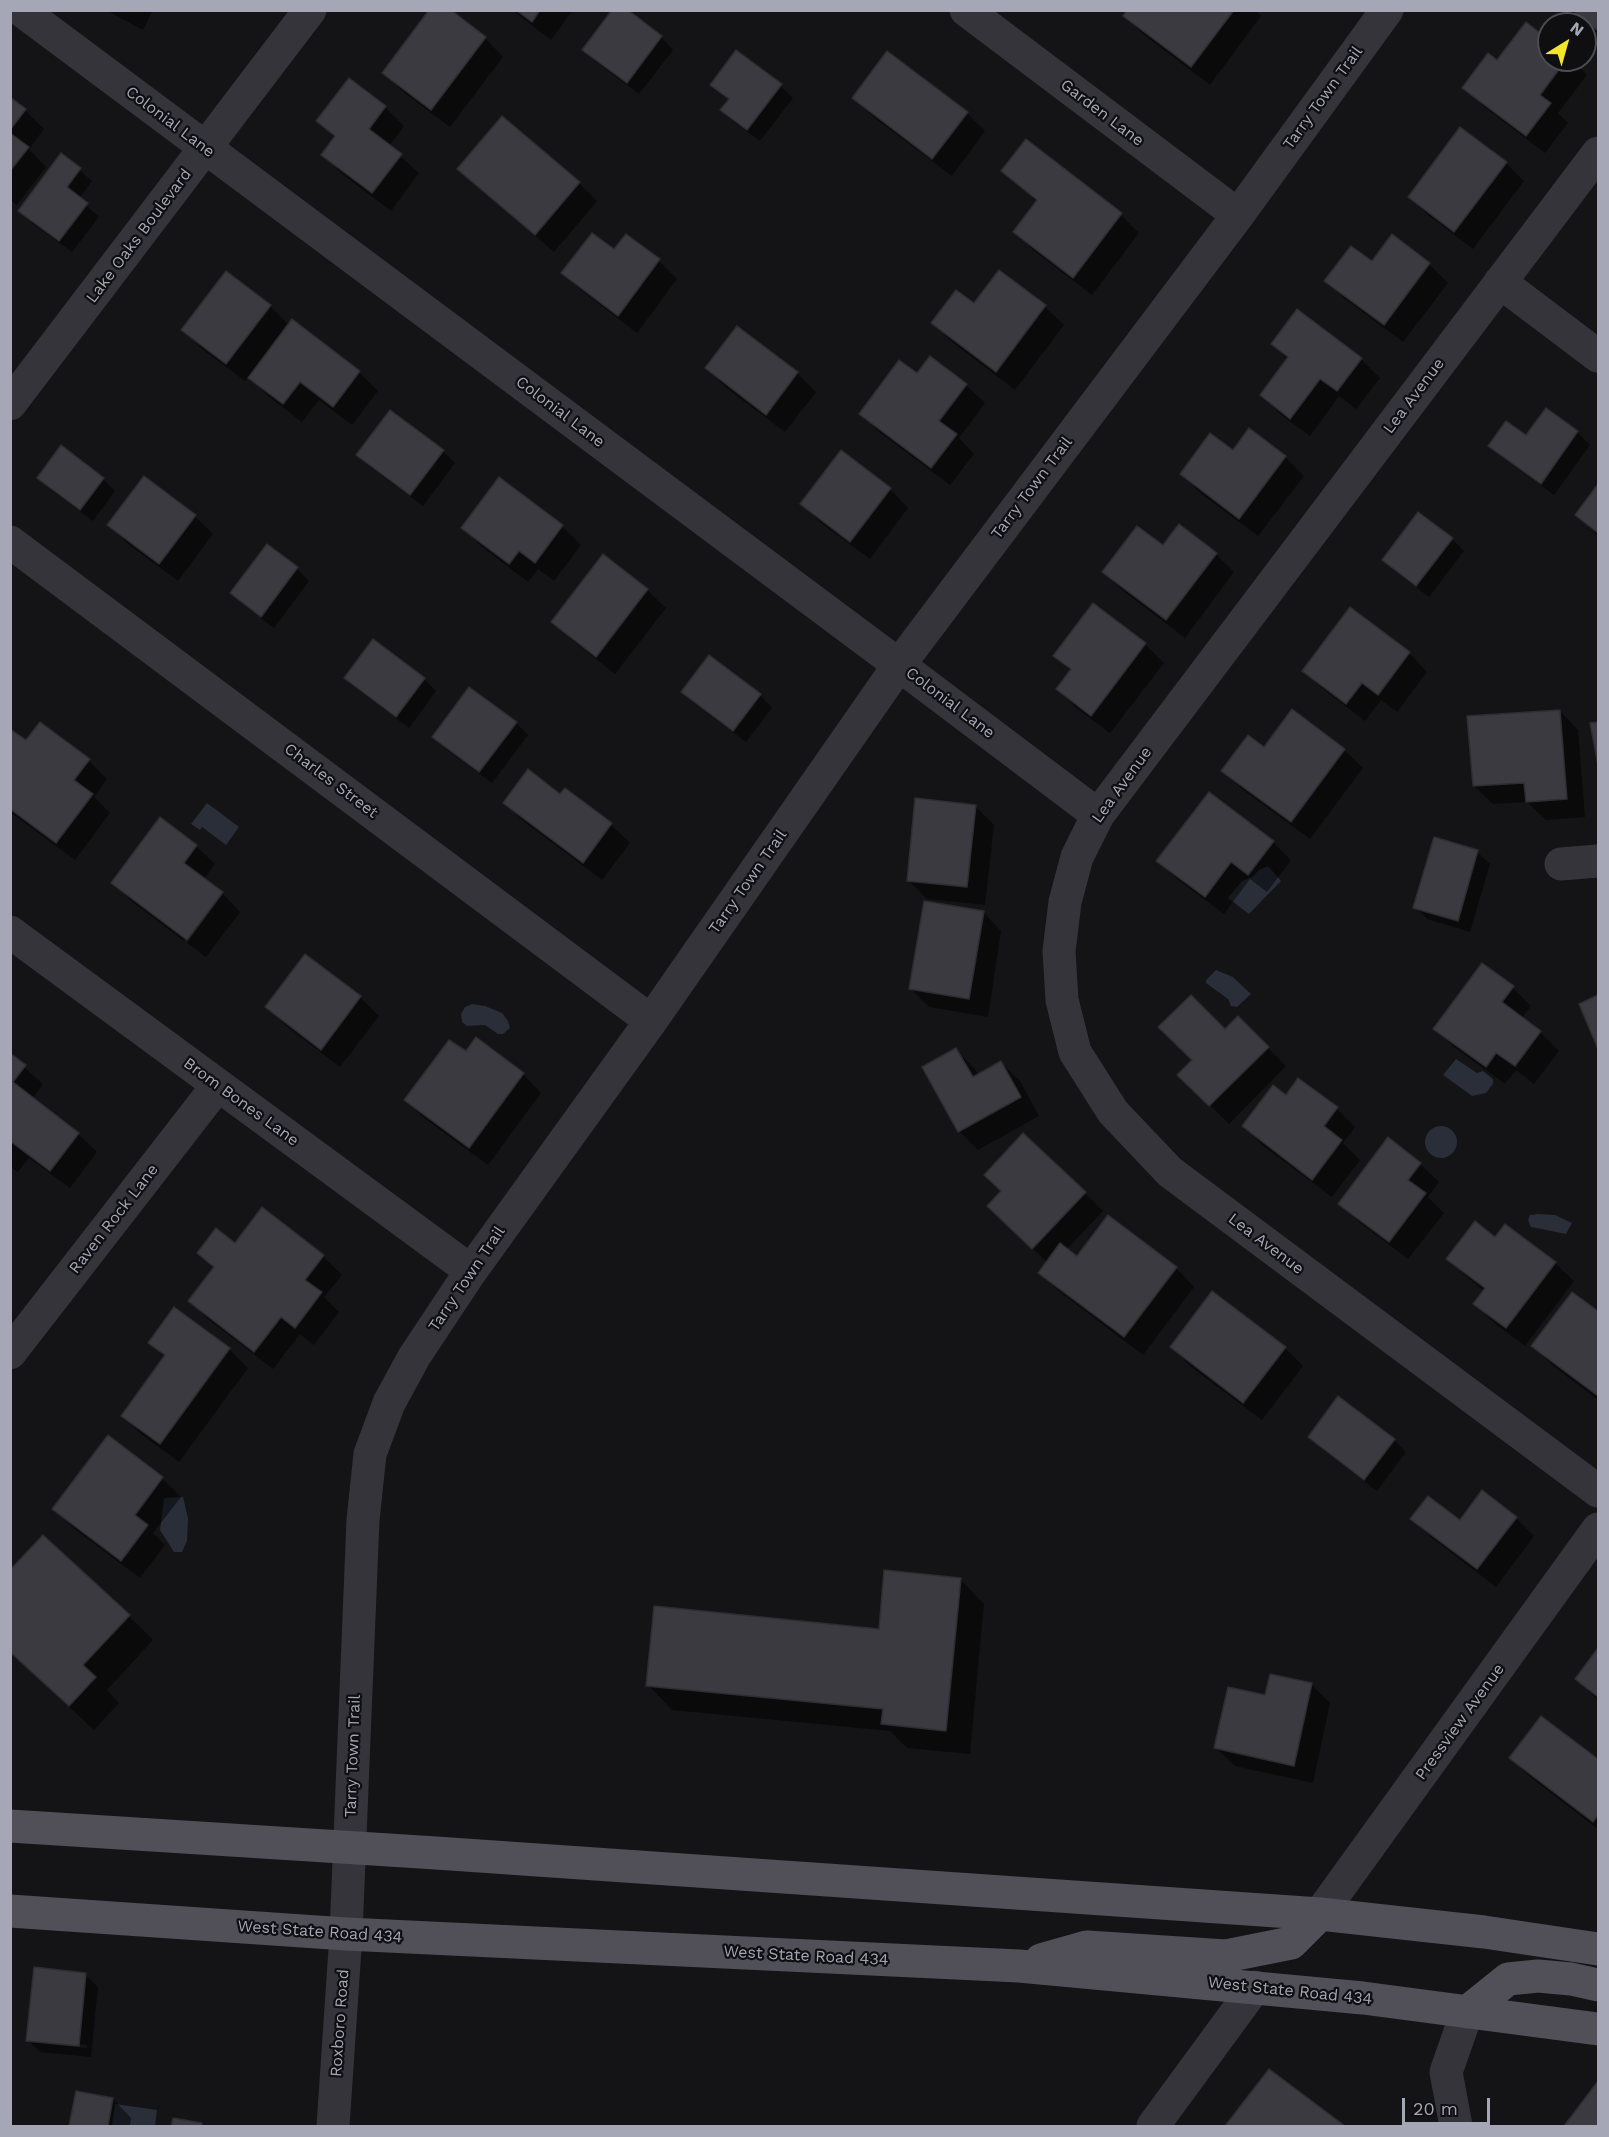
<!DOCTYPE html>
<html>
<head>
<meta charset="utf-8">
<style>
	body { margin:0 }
	#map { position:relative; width:1609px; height:2137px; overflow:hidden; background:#141315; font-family:"Work Sans",sans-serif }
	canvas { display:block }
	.frame { position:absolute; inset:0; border:12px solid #a5a6b6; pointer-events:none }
	.north { position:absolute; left:1537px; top:12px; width:60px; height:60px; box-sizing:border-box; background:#0f0e10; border:2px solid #4b4b52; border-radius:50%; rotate:37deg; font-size:16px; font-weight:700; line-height:24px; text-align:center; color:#a5a6b6 }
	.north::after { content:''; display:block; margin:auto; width:21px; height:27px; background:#f5e42c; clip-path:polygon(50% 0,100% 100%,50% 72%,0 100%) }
	.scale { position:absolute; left:1402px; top:2098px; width:88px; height:27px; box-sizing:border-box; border:3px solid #a5a6b6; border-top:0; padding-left:8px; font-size:18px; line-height:21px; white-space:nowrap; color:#a5a6b6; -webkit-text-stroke:4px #0f0e10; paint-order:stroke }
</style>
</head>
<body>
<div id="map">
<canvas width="1609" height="2137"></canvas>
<div class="frame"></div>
<div class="north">N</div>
<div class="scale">20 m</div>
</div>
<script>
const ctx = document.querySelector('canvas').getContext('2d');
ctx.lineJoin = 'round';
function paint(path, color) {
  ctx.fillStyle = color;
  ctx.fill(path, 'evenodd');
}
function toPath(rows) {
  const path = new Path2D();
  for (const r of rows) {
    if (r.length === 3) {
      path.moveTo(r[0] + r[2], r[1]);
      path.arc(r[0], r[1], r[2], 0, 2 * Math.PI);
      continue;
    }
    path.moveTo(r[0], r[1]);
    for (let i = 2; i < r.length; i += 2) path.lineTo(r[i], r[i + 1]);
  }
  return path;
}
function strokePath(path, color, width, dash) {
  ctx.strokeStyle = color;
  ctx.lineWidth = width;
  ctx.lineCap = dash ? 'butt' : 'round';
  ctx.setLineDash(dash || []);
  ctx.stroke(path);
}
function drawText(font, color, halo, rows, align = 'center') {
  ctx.font = font + ' "Work Sans",sans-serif';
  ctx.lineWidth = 4.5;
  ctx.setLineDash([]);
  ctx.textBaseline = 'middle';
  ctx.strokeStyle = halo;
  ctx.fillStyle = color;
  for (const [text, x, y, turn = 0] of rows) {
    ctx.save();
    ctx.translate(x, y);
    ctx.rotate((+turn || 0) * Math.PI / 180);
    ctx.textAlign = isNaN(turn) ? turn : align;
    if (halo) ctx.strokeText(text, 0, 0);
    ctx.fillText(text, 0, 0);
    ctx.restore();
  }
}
const water = toPath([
	[207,803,239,827,226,845,202,827,200,830,191,824],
	[1268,866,1281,881,1249,914,1228,898,1242,881,1252,877,1259,870],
	[1216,970,1233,977,1251,994,1237,1007,1231,1006,1228,999,1206,983,1206,980],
	[472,1004,485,1006,502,1013,508,1021,510,1028,503,1034,498,1034,485,1025,467,1026,462,1022,461,1014,465,1007],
	[1456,1059,1477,1073,1483,1071,1493,1079,1493,1084,1486,1093,1472,1096,1443,1075],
	[1441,1142,16],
	[1538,1214,1555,1215,1572,1223,1566,1234,1531,1227,1528,1220,1530,1215],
	[183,1497,188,1518,187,1541,182,1552,174,1552,160,1530,164,1498],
	[115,2104,157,2110,155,2126,112,2125]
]);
const shadow = toPath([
	[106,10,153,10,143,30],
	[512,10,573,10,551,40],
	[625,10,661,37,673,50,639,94,596,62,584,50],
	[1129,10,1255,10,1261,16,1210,85,1143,34,1125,16],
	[1568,10,1598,10,1598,34],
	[485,38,503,57,450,127,402,91,384,72],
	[1549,41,1549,60,1572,60,1587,75,1558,113,1568,123,1545,153,1483,106,1464,87,1498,63],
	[349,80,385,107,404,126,389,146,419,173,391,211,341,173,323,154,335,138,318,121],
	[712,85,781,86,793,98,760,141,734,122,722,110,729,101],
	[854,98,967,113,985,131,952,176,872,116],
	[10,99,25,110,44,129,29,149,46,167,17,205,10,200],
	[1026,141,1121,215,1139,233,1092,295,1033,250,1015,231,1037,202,1003,171],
	[62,155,92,181,79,199,99,217,72,252,32,223,20,210],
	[1506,163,1524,181,1473,249,1428,215,1410,197],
	[459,169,579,183,597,201,554,252,477,187],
	[626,236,659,261,677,279,637,333,582,291,563,273,614,251],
	[1393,236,1429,264,1448,283,1403,342,1345,299,1326,280,1372,264],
	[999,272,1045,307,1064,325,1015,390,952,342,933,323,974,305],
	[270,306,289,325,292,322,359,372,378,391,352,425,319,400,302,422,268,396,249,376,245,381,202,349,183,330],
	[1297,311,1361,359,1380,378,1356,409,1339,396,1310,436,1280,414,1262,395,1288,360,1273,344],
	[737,328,797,373,816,392,785,432,725,387,707,368],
	[917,375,966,385,985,403,959,438,974,454,950,485,879,432,861,413],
	[1546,410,1577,432,1590,445,1554,495,1502,457,1490,445,1526,437],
	[1250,430,1285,457,1304,476,1258,536,1200,493,1182,474,1233,452],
	[443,451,455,463,423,506,370,467,358,455],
	[841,453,890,489,908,508,870,559,821,523,802,504],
	[39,478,103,479,115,491,93,521,51,490],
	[500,479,562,526,581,545,554,581,538,569,528,582,481,546,463,528],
	[1598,486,1598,536,1577,515],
	[195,516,213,534,178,581,128,544,109,525],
	[1452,539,1464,551,1429,597,1396,572,1384,560],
	[267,546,297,569,309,581,274,628,244,605,232,593],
	[1216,554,1234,572,1185,638,1122,590,1104,572],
	[647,590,666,608,615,674,572,640,553,622],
	[1093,605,1145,644,1164,663,1110,733,1076,708,1058,689,1071,671,1055,655],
	[1409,653,1427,672,1397,712,1381,700,1365,721,1323,689,1304,671],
	[346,677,424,679,436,691,409,728,358,690],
	[683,692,760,695,772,708,746,742,695,704],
	[1560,711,1578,730,1585,817,1546,820,1527,802,1493,804,1474,786],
	[516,723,528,735,492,783,446,749,434,736],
	[10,731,26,742,89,761,107,779,94,797,110,813,75,860,10,812],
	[1264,749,1344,750,1363,768,1310,839,1242,789,1223,771],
	[565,790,611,825,630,843,602,880,523,821,505,803,561,796],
	[976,807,994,825,985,905,927,899,908,880],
	[1273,842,1291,860,1267,892,1250,879,1224,914,1177,879,1158,861],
	[196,846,215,864,204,879,222,894,220,894,184,941,131,901,113,882],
	[1477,852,1490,864,1470,932,1427,919,1415,907],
	[223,894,240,912,206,957,187,943],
	[983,912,1001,931,988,1017,929,1007,911,989],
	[305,956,360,997,379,1016,340,1067,285,1025,267,1007],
	[1513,988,1531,1006,1521,1019,1540,1032,1559,1051,1534,1084,1516,1070,1505,1084,1454,1047,1435,1029],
	[1598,997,1598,1045,1580,1005],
	[1238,1018,1286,1066,1229,1124,1179,1075],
	[956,1050,974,1068,978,1075,1001,1063,1020,1081,1039,1116,978,1150,959,1131],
	[10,1055,43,1084,32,1099,78,1134,97,1152,70,1188,29,1158,18,1172,10,1166],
	[523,1074,541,1093,488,1165,424,1118,406,1100],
	[1286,1097,1337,1109,1355,1127,1343,1143,1360,1160,1332,1197,1262,1145,1244,1126],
	[1388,1139,1420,1164,1439,1182,1428,1197,1444,1213,1408,1259,1359,1222,1340,1203],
	[1003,1191,1085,1193,1103,1211,1066,1250,1077,1258,1176,1268,1194,1287,1143,1355,1059,1291,1040,1273,1048,1263,1007,1224],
	[1505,1226,1555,1263,1574,1281,1525,1346,1493,1322,1475,1303,1484,1291,1467,1277,1448,1259,1495,1239],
	[235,1245,323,1256,342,1275,324,1297,339,1312,314,1345,300,1334,273,1369,208,1319,190,1301,214,1269,199,1253],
	[1573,1294,1598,1313,1598,1400,1552,1365,1533,1346],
	[174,1309,229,1349,248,1368,179,1462,141,1434,123,1416,165,1357,150,1342],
	[1172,1347,1285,1348,1303,1366,1262,1420,1190,1366],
	[108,1437,162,1478,181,1497,153,1533,165,1545,140,1578,72,1527,54,1509],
	[1310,1437,1394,1440,1406,1452,1377,1491,1322,1449],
	[1516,1518,1534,1536,1496,1587,1431,1537,1412,1519,1460,1522],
	[960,1579,984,1604,970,1754,907,1748,890,1731,672,1710,648,1685,880,1630],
	[129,1616,153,1640,107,1690,119,1703,94,1730,10,1652],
	[1598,1651,1598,1700,1577,1679],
	[1271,1676,1312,1685,1330,1703,1313,1783,1235,1766,1216,1748,1266,1697],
	[1541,1718,1598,1761,1598,1829,1529,1776,1511,1758],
	[86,1975,98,1987,91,2057,40,2052,28,2040],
	[39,2040,87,2045,87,2048,39,2043],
	[1269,2071,1342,2126,1226,2126],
	[1598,2084,1598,2126,1566,2126],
	[77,2093,113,2099,131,2118,130,2126,71,2126]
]);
const building = toPath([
	[429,10,451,10,486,37,431,110,382,73,429,10],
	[516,10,540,10,532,22,516,10],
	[612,10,628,10,662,36,627,83,582,50,612,10],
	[1127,10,1234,10,1191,67,1123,16,1127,10],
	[1572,10,1598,10,1598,31,1572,10],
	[1526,22,1549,40,1549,60,1566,60,1540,95,1551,103,1526,136,1462,88,1488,53,1497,60,1526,22],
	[736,50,782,84,747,130,720,110,729,99,710,85,736,50],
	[887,51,968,112,932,159,852,98,887,51],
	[349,78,386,106,369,129,402,154,372,193,321,155,335,136,316,121,349,78],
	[10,97,26,109,10,130,10,97],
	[502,116,580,182,535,235,457,169,502,116],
	[1460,127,1507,162,1454,232,1408,197,1460,127],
	[10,133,29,147,10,171,10,133],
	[1026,139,1122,213,1073,278,1013,232,1037,200,1001,171,1026,139],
	[61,153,81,168,67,187,88,203,59,241,18,211,61,153],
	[592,233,614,249,626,234,660,259,618,316,561,273,592,233],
	[1392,234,1430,263,1384,325,1324,281,1351,246,1372,261,1392,234],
	[999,270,1046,305,996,372,931,323,956,290,974,303,999,270],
	[226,271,271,305,226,364,181,330,226,271],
	[1297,309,1362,358,1337,391,1320,379,1290,419,1260,395,1288,357,1271,344,1297,309],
	[292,319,360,371,333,407,300,382,283,404,248,378,292,319],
	[737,326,798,372,766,415,705,368,737,326],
	[930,356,967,384,939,421,957,434,931,468,859,414,899,360,917,373,930,356],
	[1546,408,1578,431,1541,484,1488,446,1506,421,1526,435,1546,408],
	[390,410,444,450,410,495,356,455,390,410],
	[1249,428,1286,456,1239,519,1180,474,1210,433,1233,450,1249,428],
	[61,445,104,478,80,510,37,478,61,445],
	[841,450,891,488,850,542,800,504,841,450],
	[144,476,196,515,159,564,107,525,144,476],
	[499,477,563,525,535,563,519,551,509,564,461,528,499,477],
	[1598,484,1598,533,1575,515,1598,484],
	[1418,512,1453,538,1416,586,1382,560,1418,512],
	[1179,524,1217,553,1166,620,1102,572,1137,526,1163,545,1179,524],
	[267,544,298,567,261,617,230,593,267,544],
	[603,554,648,589,596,657,551,622,603,554],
	[1093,603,1146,643,1091,716,1056,689,1071,669,1053,656,1093,603],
	[1350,607,1410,652,1378,695,1362,683,1346,704,1302,671,1350,607],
	[373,639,425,678,396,717,344,678,373,639],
	[709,655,761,694,733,731,681,692,709,655],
	[469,687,517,722,479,772,432,737,469,687],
	[1292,709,1345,749,1291,822,1221,771,1248,735,1264,747,1292,709],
	[1560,710,1567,799,1526,802,1524,783,1473,786,1467,716,1560,710],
	[40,722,90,759,74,780,93,794,56,843,10,809,10,729,26,740,40,722],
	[1598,722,1598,765,1590,723,1598,722],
	[528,769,560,794,565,788,612,823,583,863,503,803,528,769],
	[1209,792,1274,841,1248,875,1231,862,1205,897,1156,861,1209,792],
	[915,798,976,805,967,887,907,881,915,798],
	[160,817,197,845,184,863,223,892,187,940,111,883,160,817],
	[1434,837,1478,850,1458,921,1413,908,1434,837],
	[924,901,984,911,969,999,909,989,924,901],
	[305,954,361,996,321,1050,265,1007,305,954],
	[1482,963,1514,986,1502,1002,1541,1031,1515,1066,1496,1053,1486,1067,1433,1029,1482,963],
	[1191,995,1225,1029,1238,1016,1269,1047,1209,1106,1177,1075,1192,1060,1158,1027,1191,995],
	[1598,995,1598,1049,1579,1004,1598,995],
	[476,1037,524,1073,469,1148,404,1100,449,1040,466,1051,476,1037],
	[956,1048,973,1077,1001,1061,1021,1097,958,1132,922,1067,956,1048],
	[10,1053,26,1065,13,1082,79,1133,50,1171,10,1141,10,1053],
	[1298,1078,1338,1107,1324,1126,1342,1140,1312,1180,1242,1126,1273,1085,1286,1095,1298,1078],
	[1023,1133,1086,1192,1032,1249,987,1206,1001,1191,984,1175,1023,1133],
	[1388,1137,1421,1163,1408,1180,1426,1193,1389,1242,1338,1204,1388,1137],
	[262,1207,324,1255,305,1280,322,1292,295,1328,281,1317,254,1352,188,1301,214,1267,197,1253,216,1228,235,1243,262,1207],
	[1108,1215,1177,1267,1124,1337,1038,1273,1060,1243,1077,1256,1108,1215],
	[1475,1221,1495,1237,1505,1224,1556,1262,1506,1328,1473,1304,1485,1288,1446,1259,1475,1221],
	[1212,1291,1286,1347,1243,1403,1170,1347,1212,1291],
	[1572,1292,1598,1311,1598,1396,1531,1346,1572,1292],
	[174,1307,230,1348,160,1444,121,1416,165,1355,148,1343,174,1307],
	[1338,1396,1395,1439,1364,1480,1308,1437,1338,1396],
	[108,1435,163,1477,135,1515,148,1525,121,1561,52,1509,108,1435],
	[1482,1490,1517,1517,1477,1569,1410,1519,1428,1496,1460,1520,1482,1490],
	[43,1535,130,1615,83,1665,96,1677,69,1706,10,1652,10,1570,43,1535],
	[884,1570,961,1578,946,1731,881,1724,883,1709,646,1686,654,1606,879,1629,884,1570],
	[1598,1648,1598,1697,1575,1679,1598,1648],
	[1270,1674,1312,1683,1294,1766,1214,1748,1228,1687,1265,1695,1270,1674],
	[1541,1716,1598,1759,1598,1815,1593,1822,1509,1758,1541,1716],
	[34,1967,86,1973,79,2046,26,2041,34,1967],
	[1269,2069,1345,2126,1225,2126,1269,2069],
	[1598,2081,1598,2126,1564,2126,1598,2081],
	[76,2091,113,2098,108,2126,69,2126,76,2091],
	[173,2118,202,2123,202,2126,171,2126,173,2118]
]);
const minor = toPath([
	[21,10,899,665,1098,815],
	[966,10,1238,215],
	[1598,153,1098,815,1077,857,1065,902,1059,951,1062,1000,1075,1052,1113,1112,1170,1172,1598,1491],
	[1500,282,1598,356],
	[10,404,310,10],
	[10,542,651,1021],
	[1561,864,1598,861],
	[10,932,471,1271],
	[10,1353,218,1085],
	[1320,1914,1598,1529],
	[333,2126,346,1934,363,1520,370,1454,389,1403,414,1357,471,1271,651,1021,899,665,1238,215,1387,10],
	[1153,2126,1255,1987],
	[1456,2126,1446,2072,1467,2012]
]);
const major = toPath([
	[10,1826,436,1853,1320,1914,1484,1932,1598,1949],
	[10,1911,346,1934,1019,1966,1363,1998,1598,2029],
	[1041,1960,1087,1947,1226,1956,1291,1943,1320,1914],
	[1467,2012,1508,1979,1538,1976,1571,1979,1598,1985]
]);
const streetNames = [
	["Tarry Town Trail",1323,98,-54],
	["Garden Lane",1102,113,37],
	["Colonial Lane",170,122,37],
	["Lake Oaks Boulevard",139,236,-53],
	["Lea Avenue",1414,396,-53],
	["Colonial Lane",560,412,37],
	["Tarry Town Trail",1032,488,-53],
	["Colonial Lane",950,703,37],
	["Charles Street",331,781,37],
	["Lea Avenue",1122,785,-54],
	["Tarry Town Trail",748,882,-55],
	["Brom Bones Lane",241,1102,36],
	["Raven Rock Lane",114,1219,-52],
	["Lea Avenue",1266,1244,37],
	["Tarry Town Trail",467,1279,-56],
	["Pressview Avenue",1460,1722,-54],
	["Tarry Town Trail",353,1756,-88],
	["West State Road 434",320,1932,4],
	["West State Road 434",806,1956,3],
	["West State Road 434",1290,1991,6],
	["Roxboro Road",340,2023,-86]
];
paint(water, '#292e39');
paint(shadow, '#0007');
paint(building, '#3b3a40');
strokePath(building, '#2e2d31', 1.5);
strokePath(minor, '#35343a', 33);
strokePath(major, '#515059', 33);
drawText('16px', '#a5a6b6', '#0f0e10', streetNames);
</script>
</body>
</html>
